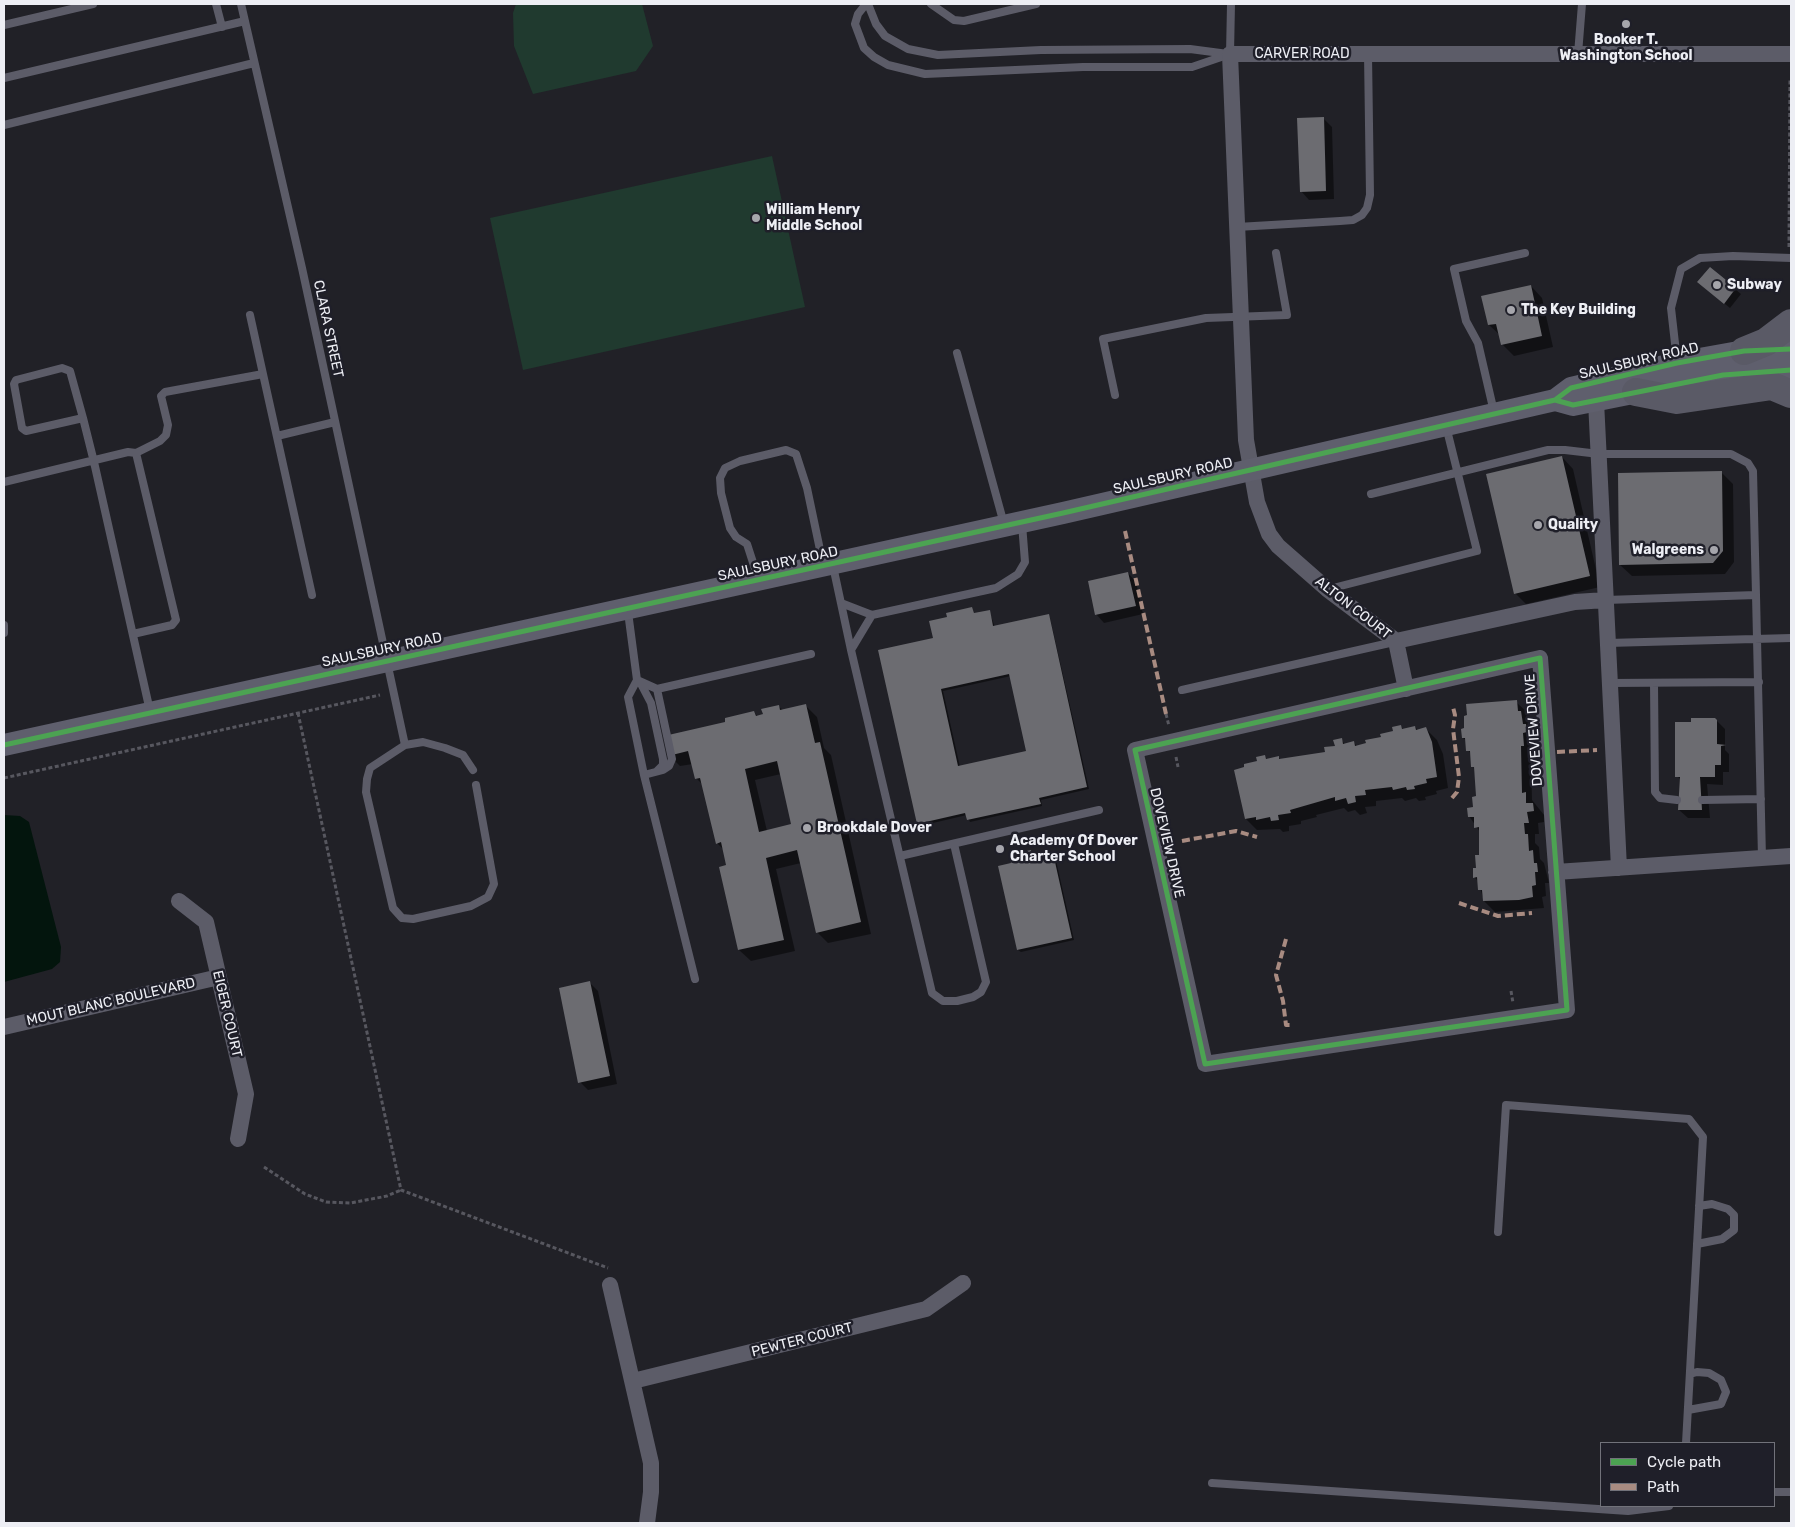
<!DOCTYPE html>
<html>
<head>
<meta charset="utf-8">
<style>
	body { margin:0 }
	#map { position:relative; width:1795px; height:1527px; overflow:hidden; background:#212127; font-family:Rubik,sans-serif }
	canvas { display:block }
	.frame { position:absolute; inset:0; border:5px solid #edeef4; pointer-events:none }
	.legend { position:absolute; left:1600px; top:1442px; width:175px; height:65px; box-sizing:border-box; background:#1f1f29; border:1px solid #71727a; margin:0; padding:6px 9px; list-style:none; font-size:15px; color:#edeef4 }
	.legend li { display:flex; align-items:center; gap:10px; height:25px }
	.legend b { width:25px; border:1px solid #71727a }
</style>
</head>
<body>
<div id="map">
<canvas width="1795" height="1527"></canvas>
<div class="frame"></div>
<ul class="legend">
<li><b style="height:6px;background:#4ca352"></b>Cycle path</li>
<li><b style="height:6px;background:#a88b81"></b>Path</li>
</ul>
</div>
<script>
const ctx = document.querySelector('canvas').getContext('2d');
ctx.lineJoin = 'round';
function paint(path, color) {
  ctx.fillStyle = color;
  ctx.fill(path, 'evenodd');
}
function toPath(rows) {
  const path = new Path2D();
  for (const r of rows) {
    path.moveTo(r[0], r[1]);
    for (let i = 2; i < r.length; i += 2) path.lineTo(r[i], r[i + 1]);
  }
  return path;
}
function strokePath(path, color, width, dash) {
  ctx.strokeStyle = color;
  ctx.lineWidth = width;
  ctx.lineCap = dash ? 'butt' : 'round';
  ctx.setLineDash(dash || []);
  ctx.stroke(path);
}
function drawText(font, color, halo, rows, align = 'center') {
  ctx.font = font + ' Rubik,sans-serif';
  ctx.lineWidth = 5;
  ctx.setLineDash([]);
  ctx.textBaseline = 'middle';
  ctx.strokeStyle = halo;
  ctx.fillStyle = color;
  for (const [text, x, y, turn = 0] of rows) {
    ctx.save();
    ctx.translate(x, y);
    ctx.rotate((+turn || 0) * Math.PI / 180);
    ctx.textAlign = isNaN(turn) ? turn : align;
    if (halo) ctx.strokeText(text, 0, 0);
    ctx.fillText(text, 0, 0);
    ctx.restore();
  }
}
const green = toPath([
	[516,4,642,4,653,46,636,71,533,94,514,46,513,13],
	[772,156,805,307,523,370,490,218]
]);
const water = toPath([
	[4,815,20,816,29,822,61,947,60,962,52,969,4,982]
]);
const shadow = toPath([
	[1323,118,1332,127,1334,199,1309,200,1301,191],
	[1710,268,1741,294,1730,308,1704,287],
	[1531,286,1542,298,1553,347,1514,356,1502,344,1501,336,1489,325],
	[1562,457,1573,469,1600,587,1526,604,1515,593],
	[1721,472,1733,484,1734,562,1725,574,1632,576,1620,565],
	[1128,573,1136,582,1143,614,1104,623,1096,614],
	[972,609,975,614,989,611,995,627,1048,615,1050,618,1089,789,1041,800,1042,806,970,822,967,815,920,826,918,823,935,639,949,618],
	[1011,676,1027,752,960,767,943,691],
	[1516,702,1528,713,1533,733,1537,737,1537,743,1534,744,1535,757,1531,757,1532,800,1544,815,1544,822,1538,823,1539,834,1535,834,1535,843,1539,847,1540,859,1544,863,1549,883,1545,883,1546,896,1542,897,1544,908,1495,912,1484,901,1478,881,1474,877,1480,856,1480,832,1469,816,1475,808,1478,797,1472,755,1468,750,1467,741,1463,738],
	[805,705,817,717,824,748,831,755,871,934,828,943,817,932,801,863,776,869,795,951,751,961,739,950,727,866,724,850,717,843,704,786,696,778,693,764,680,766,669,755,727,723,754,712,758,717,778,706,783,710],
	[781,774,792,825,767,831,755,780],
	[1715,719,1725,729,1725,750,1729,754,1729,772,1723,772,1723,785,1707,784,1710,818,1688,818,1679,810,1681,780,1677,776,1693,723],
	[1401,727,1404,730,1415,727,1418,730,1426,729,1437,740,1443,754,1448,788,1436,791,1437,794,1425,797,1426,800,1419,801,1416,798,1405,801,1402,798,1376,801,1376,806,1365,807,1367,813,1360,815,1355,810,1348,812,1344,808,1316,815,1317,817,1301,821,1301,824,1289,826,1289,831,1283,832,1280,829,1257,830,1246,819,1259,762,1265,757,1268,760,1278,757,1281,760,1326,753,1337,747,1341,740,1346,745,1353,742,1357,746,1383,738],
	[1030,852,1034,858,1053,854,1055,856,1074,940,1021,952,1018,950,1012,864],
	[590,983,598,991,617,1084,588,1090,580,1082]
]);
const building = toPath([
	[1324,117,1326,191,1300,192,1297,118],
	[1710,267,1736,288,1724,304,1697,282],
	[1531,285,1542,336,1501,345,1496,324,1488,325,1481,296],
	[1562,456,1590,576,1514,594,1486,474],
	[1722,471,1723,551,1713,563,1619,565,1618,473],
	[1128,572,1136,606,1095,615,1088,581],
	[972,607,974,613,990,610,993,626,1049,614,1087,787,1039,798,1041,804,967,820,965,813,917,824,878,650,933,638,929,621,947,617,946,613],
	[1009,674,1026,751,958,766,941,689],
	[1517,700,1518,711,1521,711,1523,724,1526,724,1527,732,1523,733,1524,746,1521,746,1522,793,1526,792,1526,803,1533,803,1534,811,1527,812,1529,823,1524,823,1525,834,1528,834,1529,851,1533,850,1534,863,1537,863,1538,872,1535,872,1536,885,1532,886,1533,897,1519,900,1483,901,1482,890,1478,890,1477,877,1473,878,1473,868,1476,868,1475,855,1479,855,1479,827,1474,828,1474,817,1468,817,1467,808,1473,807,1472,797,1476,796,1474,767,1471,767,1470,751,1466,751,1465,738,1462,738,1461,729,1464,728,1464,716,1467,715,1466,704],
	[806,704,815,743,820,742,861,922,816,933,797,850,766,858,784,940,738,950,719,867,726,865,721,842,716,844,700,778,695,779,688,751,668,756,664,736,725,722,725,718,754,711,756,716,763,714,761,709,779,705,780,710],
	[777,761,791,824,759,832,745,769],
	[1691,718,1715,718,1717,720,1717,744,1726,745,1721,746,1721,765,1715,765,1715,777,1700,777,1702,810,1678,810,1680,777,1675,777,1675,722,1691,722],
	[1401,725,1402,729,1415,726,1416,730,1426,727,1432,742,1437,777,1426,779,1427,783,1414,786,1415,789,1407,790,1406,787,1393,790,1392,787,1365,790,1366,795,1355,796,1356,802,1348,804,1346,798,1335,801,1335,797,1290,810,1291,813,1278,815,1279,820,1271,821,1270,817,1256,820,1256,817,1245,819,1234,770,1244,767,1244,764,1257,761,1256,757,1265,755,1266,759,1279,756,1279,759,1325,752,1324,747,1335,746,1333,740,1342,738,1343,744,1354,741,1355,746,1366,743,1365,740,1381,737,1380,734,1393,731,1392,727],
	[1031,850,1032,858,1053,853,1072,938,1017,950,998,866,1011,863,1009,855],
	[590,981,610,1076,578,1083,559,988]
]);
const path = toPath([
	[1789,247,1790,78],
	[298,713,401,1190,608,1268],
	[1166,714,1169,726],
	[1176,757,1178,767],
	[4,778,380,695],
	[1511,991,1513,1003],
	[264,1167,305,1194,326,1202,351,1203,387,1196,401,1190]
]);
const lane = toPath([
	[216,4,222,27],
	[241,4,302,268,405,745,370,768,367,779,366,792,393,908,402,918,413,919,471,906,488,897,494,884,476,785],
	[866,4,858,14,855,24,864,48,874,57,888,65,925,74,1083,67,1192,67,1230,54],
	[868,4,876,24,885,36,908,49,938,55,1041,50,1190,49,1228,54],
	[931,4,954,20,964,21,1036,4],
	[4,25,93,4],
	[1230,54,1231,4],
	[1578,54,1582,4],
	[4,78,245,21],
	[4,125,254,63],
	[1237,227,1340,221,1353,220,1362,215,1367,208,1370,195,1368,54],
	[250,315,263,374],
	[957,353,1004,524],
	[1677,361,1671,308,1681,269,1700,258,1733,256,1791,258],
	[1115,395,1103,339,1206,318,1287,315,1276,253],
	[1494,412,1478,343,1466,321,1454,269,1525,253],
	[83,418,26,431,22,428,14,384,16,380,62,368,70,371,83,418,94,462,150,711],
	[277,436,335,422],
	[136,453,160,441,166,435,168,425,161,396,165,392,263,374,312,595],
	[4,482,128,452,136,453,176,620,172,625,133,634],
	[1371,494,1548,450,1565,450,1599,454,1731,454,1748,463,1753,471,1756,595,1606,600],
	[833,566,851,650,872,615],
	[758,578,747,544,736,537,730,528,721,493,720,478,725,468,740,461,786,450,796,454,807,488,823,564],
	[1329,589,1477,551,1446,426],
	[1756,595,1762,858],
	[841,603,872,615,996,588,1018,574,1025,562,1022,524],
	[628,612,637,680,628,697,644,775,695,979],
	[4,625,4,633],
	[1608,643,1791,638],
	[851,650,932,993,943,1001,957,1001,973,997,981,992,986,982,954,844],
	[637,680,657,689,672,759,669,766,663,770,644,775],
	[640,682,651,703,663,759,663,765,657,771],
	[1610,683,1759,682],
	[1654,683,1655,792,1660,798,1677,800],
	[657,689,811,654],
	[1182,690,1394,642],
	[405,745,423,742,445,748,463,755,473,770],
	[1702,800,1761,799],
	[900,856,1099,810],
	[1498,1232,1506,1105,1689,1119,1703,1137,1686,1443],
	[1697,1244,1722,1239,1734,1230,1734,1215,1728,1209,1712,1204,1699,1206],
	[1688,1410,1721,1404,1726,1392,1721,1380,1709,1373,1697,1372,1690,1374],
	[1212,1483,1628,1511,1669,1506],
	[1774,1492,1791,1492]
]);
const street = toPath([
	[1596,401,1619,868],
	[1606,600,1575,602,1396,641,1327,589,1278,546,1269,534,1257,502,1246,440,1230,54,1791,54],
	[1396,641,1406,689],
	[1540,658,1567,1010,1205,1064,1135,750,1540,658],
	[1556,872,1791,856],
	[179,901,206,922,246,1094,238,1139],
	[4,1027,219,977],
	[610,1285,651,1463,651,1492,647,1523],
	[633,1381,926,1309,963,1283]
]);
const secondary = toPath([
	[1555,400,1573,405,1723,375,1791,370],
	[4,745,1063,513,1555,400,1571,388,1677,363,1744,351,1791,349]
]);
const highway = toPath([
	[1744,351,1766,342,1791,323],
	[1636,392,1677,400,1772,386,1791,394]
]);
const quiet = toPath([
	[1125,531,1166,714],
	[1557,752,1597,750],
	[1452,798,1457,792,1459,777,1453,729,1455,715,1453,707],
	[1182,841,1236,831,1257,837],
	[1459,903,1498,916,1532,913],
	[1286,939,1276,975,1283,1001,1286,1025,1290,1025]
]);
const cycleway = toPath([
	[1555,400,1573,405,1723,375,1791,370],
	[1540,658,1567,1010,1205,1064,1135,750,1540,658],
	[4,745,1063,513,1555,400,1571,388,1677,363,1744,351,1791,349]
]);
const markers = [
	[1626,24,5,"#a6a6ac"],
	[756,218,5,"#a6a6ac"],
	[1717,285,5,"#a6a6ac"],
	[1511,310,5,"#a6a6ac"],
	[1538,525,5,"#a6a6ac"],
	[1714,550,5,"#a6a6ac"],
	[807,828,5,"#a6a6ac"],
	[1000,849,5,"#a6a6ac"]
];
const poiNames = [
	["Booker T.",1626,40,"center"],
	["Washington School",1626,56,"center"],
	["William Henry",766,210],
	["Middle School",766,226],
	["Subway",1727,285],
	["The Key Building",1521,310],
	["Quality",1548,525],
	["Walgreens",1704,550,"right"],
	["Brookdale Dover",817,828],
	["Academy Of Dover",1010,841],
	["Charter School",1010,857]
];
const streetNames = [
	["CARVER ROAD",1302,54],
	["CLARA STREET",328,329,78],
	["SAULSBURY ROAD",1639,361,-13],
	["SAULSBURY ROAD",1173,476,-13],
	["SAULSBURY ROAD",778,564,-12],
	["ALTON COURT",1353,608,38],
	["SAULSBURY ROAD",382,650,-12],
	["DOVEVIEW DRIVE",1534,730,-94],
	["DOVEVIEW DRIVE",1167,843,77],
	["MOUT BLANC BOULEVARD",111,1002,-13],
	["EIGER COURT",227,1014,77],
	["PEWTER COURT",802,1340,-14]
];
paint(green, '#203a2f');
paint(water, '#03150d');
paint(shadow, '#0007');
paint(building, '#6c6c71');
strokePath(path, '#57575f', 3, [4, 2.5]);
strokePath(lane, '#5c5c68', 8);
strokePath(street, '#5c5c68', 16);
strokePath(secondary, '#5f5f6d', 22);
strokePath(highway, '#5a5a66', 28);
strokePath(quiet, '#a88b81', 4, [8, 4]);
strokePath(cycleway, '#4ca352', 5);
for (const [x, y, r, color] of markers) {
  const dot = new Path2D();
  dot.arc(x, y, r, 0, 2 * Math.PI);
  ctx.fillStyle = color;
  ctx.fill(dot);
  strokePath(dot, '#1f1f29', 2);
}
drawText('bold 14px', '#edeef4', '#1f1f29', poiNames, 'left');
drawText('14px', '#edeef4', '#1f1f29', streetNames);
</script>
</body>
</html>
